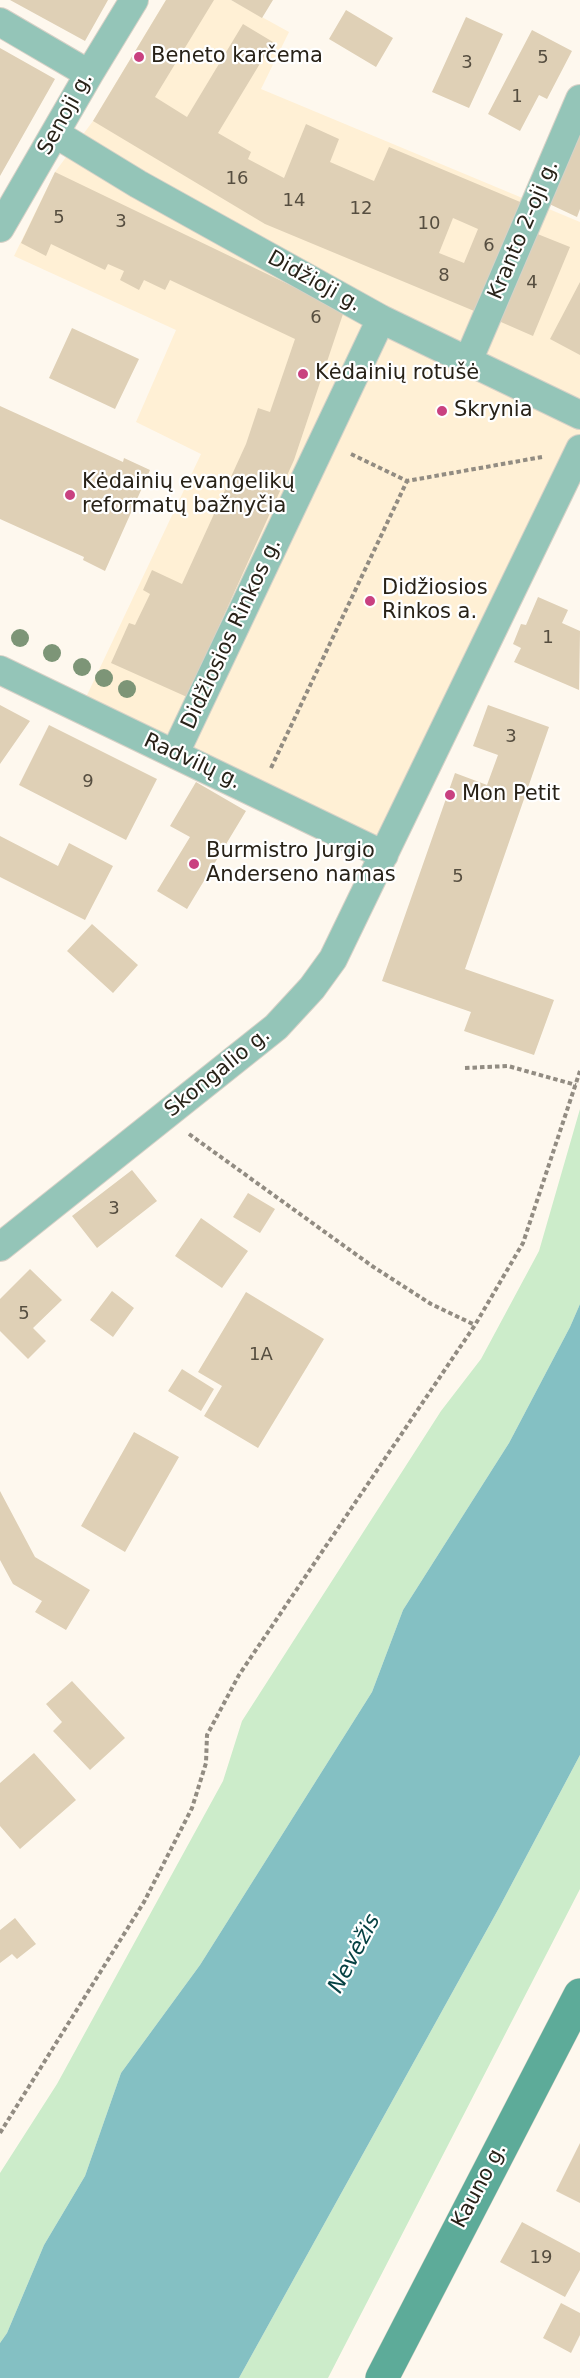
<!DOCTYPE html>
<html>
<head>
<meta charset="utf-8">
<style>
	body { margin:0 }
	canvas { display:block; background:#fef8ee }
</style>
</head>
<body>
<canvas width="580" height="2378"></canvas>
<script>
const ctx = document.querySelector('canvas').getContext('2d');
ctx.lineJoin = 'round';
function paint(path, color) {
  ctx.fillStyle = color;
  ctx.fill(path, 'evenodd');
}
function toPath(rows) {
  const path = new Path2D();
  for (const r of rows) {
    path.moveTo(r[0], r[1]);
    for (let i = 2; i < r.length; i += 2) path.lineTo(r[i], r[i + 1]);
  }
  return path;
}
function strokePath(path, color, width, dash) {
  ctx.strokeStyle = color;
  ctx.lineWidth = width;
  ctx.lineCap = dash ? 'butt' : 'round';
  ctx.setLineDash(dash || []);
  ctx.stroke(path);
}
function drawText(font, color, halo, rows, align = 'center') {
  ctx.font = font + ' "DejaVu Sans",sans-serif';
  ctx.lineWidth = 4.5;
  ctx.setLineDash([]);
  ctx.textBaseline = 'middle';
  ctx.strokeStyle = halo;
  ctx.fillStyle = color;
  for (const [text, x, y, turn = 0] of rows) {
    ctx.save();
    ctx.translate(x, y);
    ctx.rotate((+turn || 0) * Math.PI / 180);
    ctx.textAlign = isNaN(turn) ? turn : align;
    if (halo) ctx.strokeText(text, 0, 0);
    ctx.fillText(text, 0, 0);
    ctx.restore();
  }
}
const built = toPath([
	[166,0,231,0,289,32,261,89,580,222,580,449,384,855,80,710,201,454,136,422,176,330,14,256,55,172,93,121]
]);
const green = toPath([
	[580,1109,580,1304,570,1327,509,1443,403,1610,372,1692,200,1965,121,2073,85,2176,44,2245,7,2333,0,2343,0,2173,57,2084,223,1781,242,1721,441,1411,481,1359,539,1251],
	[580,1755,580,1889,328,2378,239,2378,499,1908]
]);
const water = toPath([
	[580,1304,580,1755,499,1908,239,2378,0,2378,0,2343,7,2333,44,2245,85,2176,121,2073,200,1965,372,1692,403,1610,509,1443,570,1327]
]);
const building = toPath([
	[10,0,108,0,85,41],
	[166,0,214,0,155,97,187,117,243,24,273,42,218,133,251,152,248,159,284,178,306,124,339,139,330,162,374,181,389,147,525,204,479,313,265,224,93,121],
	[453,218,478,229,464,263,439,253],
	[231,0,273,0,262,18],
	[346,10,393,38,376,67,329,39],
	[466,17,503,34,469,108,432,92],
	[532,30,572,51,547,99,539,95,520,131,488,114],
	[0,48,55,79,0,176],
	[580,125,580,209,577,217,545,202],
	[55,172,344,311,294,460,187,697,111,663,129,623,135,625,150,594,143,590,152,570,182,584,246,444,258,408,270,412,295,339,170,280,165,290,144,280,139,290,120,280,124,271,108,264,105,270,51,244,46,256,21,243],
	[530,231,570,247,533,336,494,319],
	[580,282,580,355,550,339],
	[72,328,139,359,115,409,49,378],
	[0,406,123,462,124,458,150,470,105,571,83,560,84,557,0,519],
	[538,597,568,610,562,623,580,631,579,690,514,662,521,648,513,644,521,624,526,625],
	[0,705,30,721,0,764],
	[488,705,549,727,465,969,554,1000,534,1055,464,1031,471,1012,382,981,455,773,487,785,498,755,473,746],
	[49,725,157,779,126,840,19,785],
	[196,782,246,811,187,909,157,891,190,837,170,826],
	[0,836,58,866,69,843,113,866,85,920,0,877],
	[92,924,138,965,113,993,67,951],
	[132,1170,157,1201,97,1248,72,1216],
	[248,1193,275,1209,260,1233,233,1217],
	[201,1218,248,1251,222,1288,175,1256],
	[30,1269,62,1300,33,1328,46,1341,28,1359,0,1331,0,1299],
	[112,1291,134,1308,113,1337,90,1320],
	[246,1292,324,1339,258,1448,204,1416,222,1386,198,1372],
	[182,1369,214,1389,201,1411,168,1391],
	[134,1432,179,1457,125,1552,81,1526],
	[0,1491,35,1557,90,1590,66,1630,35,1612,42,1601,13,1584,0,1560],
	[72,1681,125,1738,90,1770,53,1731,62,1722,46,1704],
	[34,1753,76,1800,20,1849,0,1826,0,1783],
	[15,1918,36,1944,17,1959,12,1954,0,1963,0,1930],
	[580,2143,580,2203,556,2191],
	[522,2222,580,2253,580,2270,565,2297,500,2262],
	[561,2303,580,2313,580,2335,571,2353,543,2338]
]);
const path = toPath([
	[351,454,407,481,542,457],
	[271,768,407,481],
	[465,1068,508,1066,576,1085],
	[189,1134,372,1266,431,1304,475,1325],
	[0,2133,144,1902,192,1808,206,1763,207,1735,239,1675,475,1325,523,1243,580,1071]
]);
const street = toPath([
	[0,22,89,74],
	[56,134,138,184,381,319,580,415],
	[0,228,89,74,134,0],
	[468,361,580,99],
	[0,670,384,855],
	[175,753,381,319],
	[0,1247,276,1027,312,988,333,959,580,449]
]);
const secondary = toPath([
	[382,2378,580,1995]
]);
const trees = [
	[20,638],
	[52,653],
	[82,667],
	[104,678],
	[127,689]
];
const markers = [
	[139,57,6,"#c94180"],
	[303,374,6,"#c94180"],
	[442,411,6,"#c94180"],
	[70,495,6,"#c94180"],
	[370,601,6,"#c94180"],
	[450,795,6,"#c94180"],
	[194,864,6,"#c94180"]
];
const numberNames = [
	["5",543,58],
	["3",467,63],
	["1",517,97],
	["16",237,179],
	["14",294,201],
	["12",361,209],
	["5",59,218],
	["3",121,222],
	["10",429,224],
	["6",489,246],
	["8",444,276],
	["4",532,283],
	["6",316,318],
	["1",548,638],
	["3",511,737],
	["9",88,782],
	["5",458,877],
	["3",114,1209],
	["5",24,1314],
	["1A",261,1355],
	["19",541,2258]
];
const poiNames = [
	["Beneto karčema",151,57],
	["Kėdainių rotušė",315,374],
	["Skrynia",454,411],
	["Kėdainių evangelikų",82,483],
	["reformatų bažnyčia",82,507],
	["Didžiosios",382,589],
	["Rinkos a.",382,613],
	["Mon Petit",462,795],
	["Burmistro Jurgio",206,852],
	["Anderseno namas",206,876]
];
const streetNames = [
	["Senoji g.",66,114,-61],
	["Kranto 2-oji g.",524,230,-67],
	["Didžioji g.",314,282,29],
	["Didžiosios Rinkos g.",232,634,-65],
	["Radvilų g.",192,762,25],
	["Skongalio g.",218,1073,-39],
	["Kauno g.",480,2186,-62]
];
const waterNames = [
	["Nevėžis",355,1954,-62]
];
paint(built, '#fff0d5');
paint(green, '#ccecca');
paint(water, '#84c0c3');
paint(building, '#dfd0b6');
strokePath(street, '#d7d1c7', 30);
strokePath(secondary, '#d7d1c7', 34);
strokePath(path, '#928c82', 4, [4.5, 3]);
strokePath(street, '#94c5b8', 28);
strokePath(secondary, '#5dab99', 33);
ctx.fillStyle = '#7d9577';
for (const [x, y] of trees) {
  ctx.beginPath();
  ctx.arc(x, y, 9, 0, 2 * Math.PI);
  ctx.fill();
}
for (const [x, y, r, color] of markers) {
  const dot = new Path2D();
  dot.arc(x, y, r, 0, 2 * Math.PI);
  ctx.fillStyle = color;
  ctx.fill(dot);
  strokePath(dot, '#fff', 2);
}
drawText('18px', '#564e40', null, numberNames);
drawText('21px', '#282218', '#fff', poiNames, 'left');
drawText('21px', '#282218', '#fff', streetNames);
drawText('italic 22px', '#064143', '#fff', waterNames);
</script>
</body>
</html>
